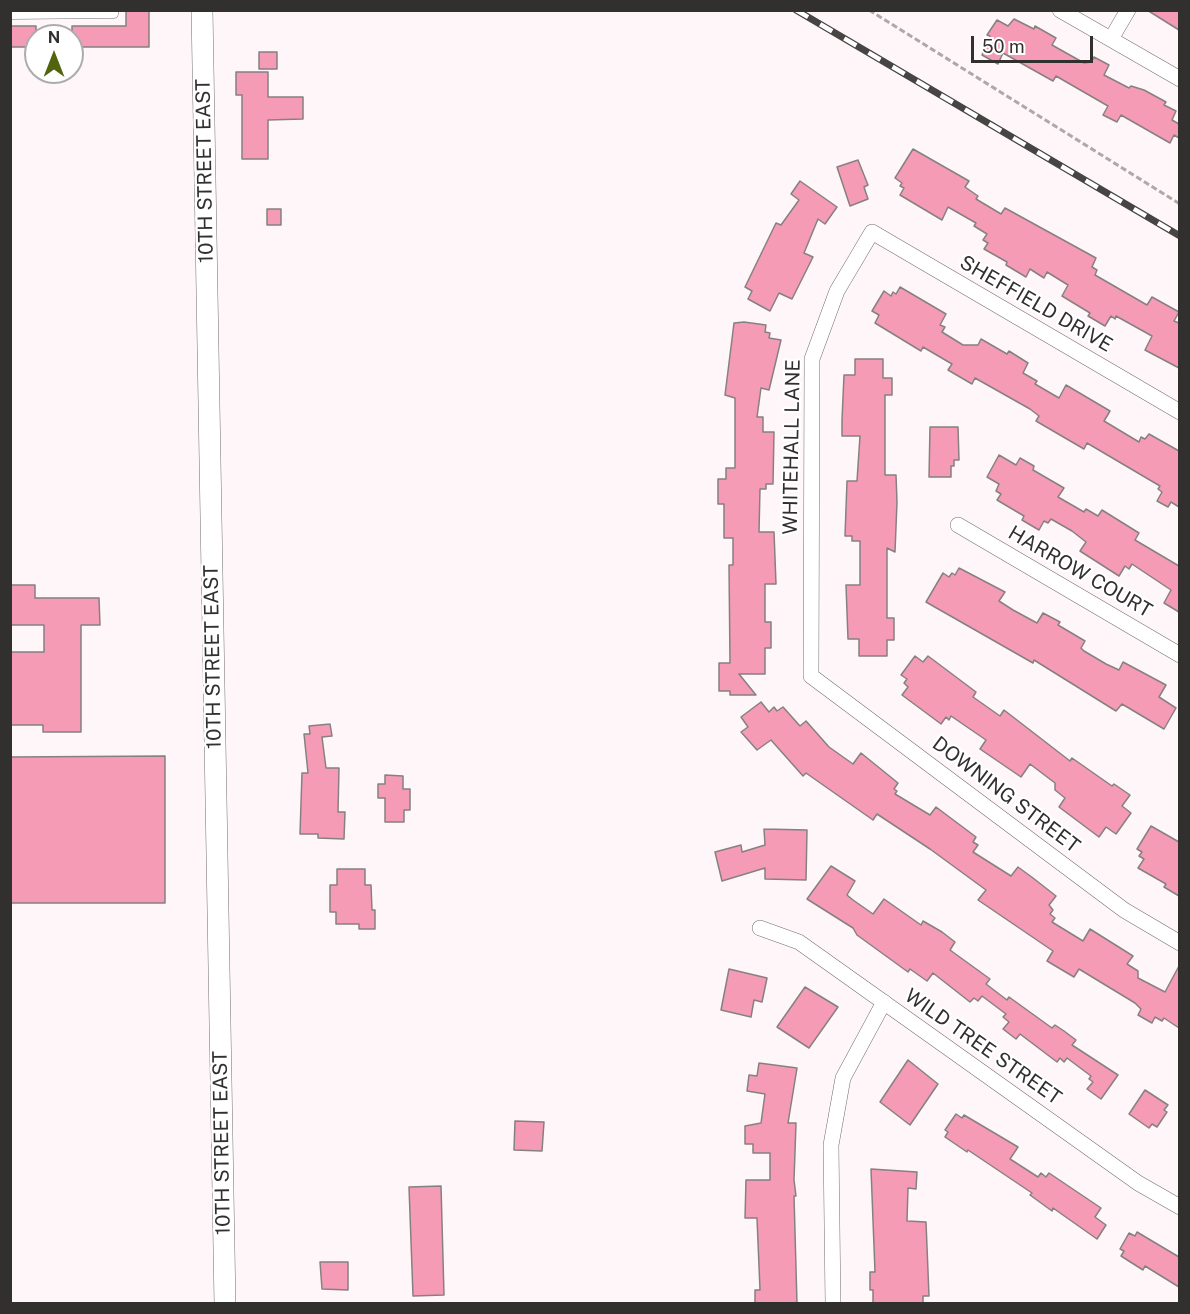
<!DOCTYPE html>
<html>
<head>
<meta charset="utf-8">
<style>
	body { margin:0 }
	#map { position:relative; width:1190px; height:1314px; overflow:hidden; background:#fef6f8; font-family:"Public Sans",sans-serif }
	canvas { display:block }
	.frame { position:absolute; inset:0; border:12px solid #322f2f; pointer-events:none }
	.north { position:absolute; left:24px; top:24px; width:60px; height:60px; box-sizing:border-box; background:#fff; border:2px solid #adacac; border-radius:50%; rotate:0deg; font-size:16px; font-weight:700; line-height:24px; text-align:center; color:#322f2f }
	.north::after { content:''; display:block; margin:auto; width:21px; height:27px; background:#52640d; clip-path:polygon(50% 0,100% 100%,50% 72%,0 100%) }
	.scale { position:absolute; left:971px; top:36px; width:122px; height:27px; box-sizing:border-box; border:3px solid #322f2f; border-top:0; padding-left:8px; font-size:18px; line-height:21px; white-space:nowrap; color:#322f2f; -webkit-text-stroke:4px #fff; paint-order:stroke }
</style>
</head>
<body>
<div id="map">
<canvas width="1190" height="1314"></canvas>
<div class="frame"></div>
<div class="north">N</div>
<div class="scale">50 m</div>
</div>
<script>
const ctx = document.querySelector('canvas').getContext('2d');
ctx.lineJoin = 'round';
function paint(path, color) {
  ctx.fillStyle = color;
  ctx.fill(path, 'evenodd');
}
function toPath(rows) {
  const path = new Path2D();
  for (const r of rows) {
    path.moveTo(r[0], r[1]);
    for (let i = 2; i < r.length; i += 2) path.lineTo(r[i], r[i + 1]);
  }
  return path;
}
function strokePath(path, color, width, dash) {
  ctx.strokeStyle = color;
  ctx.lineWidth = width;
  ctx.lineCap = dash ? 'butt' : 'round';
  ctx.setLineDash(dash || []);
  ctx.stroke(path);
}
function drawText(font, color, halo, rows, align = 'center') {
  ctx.font = font + ' "Public Sans",sans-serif';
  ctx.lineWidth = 4.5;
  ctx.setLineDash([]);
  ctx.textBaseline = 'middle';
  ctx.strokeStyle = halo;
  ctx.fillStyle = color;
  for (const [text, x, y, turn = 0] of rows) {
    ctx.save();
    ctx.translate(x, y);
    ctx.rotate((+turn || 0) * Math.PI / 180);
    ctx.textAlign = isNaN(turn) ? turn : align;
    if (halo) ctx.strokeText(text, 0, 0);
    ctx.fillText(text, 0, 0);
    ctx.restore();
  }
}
const building = toPath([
	[126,10,149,10,149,47,72,47,72,26,126,26,126,10],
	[1147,10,1179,10,1179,30,1147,10],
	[1014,19,1034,29,1035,26,1056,38,1052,45,1084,63,1091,62,1094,57,1109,65,1104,75,1129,88,1131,86,1144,90,1166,102,1164,105,1176,111,1172,120,1179,124,1179,138,1174,135,1170,143,1121,115,1117,122,1103,115,1108,106,1056,76,1053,81,1003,53,998,64,982,55,990,36,987,35,997,20,1008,26,1014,19],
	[10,26,36,26,36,47,10,47,10,26],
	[259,52,277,52,277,69,259,69,259,52],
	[236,72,268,72,268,97,303,97,303,119,268,120,268,159,242,159,242,95,236,95,236,72],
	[913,149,969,181,965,187,978,196,976,199,1001,214,1005,208,1096,258,1092,267,1097,270,1095,275,1147,305,1152,297,1179,312,1174,321,1179,323,1179,368,1145,350,1152,336,1116,316,1115,319,1111,316,1105,326,1088,316,1090,313,1062,296,1068,285,1047,272,1044,278,1030,269,1026,277,1006,265,1007,262,984,249,988,243,983,240,987,234,974,226,976,223,948,207,942,220,900,195,904,188,900,186,902,183,895,178,913,149],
	[858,160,868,185,864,187,868,199,850,206,837,167,858,160],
	[800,181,837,207,825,224,818,219,804,253,813,257,792,299,779,293,770,311,748,299,752,291,745,287,776,223,781,225,799,200,791,194,800,181],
	[267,209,281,209,281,225,267,225,267,209],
	[900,287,946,314,940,325,945,327,942,332,963,345,978,345,981,339,1007,354,1009,351,1028,363,1023,373,1037,381,1035,384,1059,398,1066,385,1110,411,1104,421,1139,442,1141,437,1145,439,1149,434,1179,451,1179,507,1171,502,1168,507,1157,501,1162,492,1158,489,1160,486,1087,443,1084,449,1036,421,1039,416,1030,409,975,378,972,384,948,370,952,364,923,347,921,351,875,323,879,315,872,311,884,291,891,296,893,292,896,294,900,287],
	[744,322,766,325,765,332,770,333,769,338,781,340,769,390,761,388,757,417,763,417,763,432,774,432,773,484,766,484,766,489,760,489,759,532,774,532,776,584,765,584,765,622,771,622,771,648,765,648,765,674,739,674,756,695,730,695,730,691,719,691,719,663,730,663,729,565,733,565,733,538,724,538,724,504,718,504,718,479,726,479,726,468,735,468,735,398,725,395,734,323,744,322],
	[855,359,883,359,883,378,892,378,892,395,885,395,885,475,896,475,897,502,895,552,887,548,887,618,894,618,894,640,887,640,887,656,859,656,859,639,848,639,846,585,860,585,860,541,852,541,852,536,845,536,847,481,857,481,860,436,842,436,842,420,844,375,855,375,855,359],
	[930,427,958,427,959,460,954,460,954,466,951,466,951,477,929,477,930,427],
	[999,455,1016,465,1020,458,1034,466,1033,470,1064,488,1058,497,1084,512,1086,509,1098,516,1102,510,1139,533,1135,540,1179,566,1179,612,1164,603,1171,590,1132,564,1129,569,1125,566,1119,576,1080,551,1086,542,1072,531,1051,519,1048,523,1044,521,1039,530,1022,520,1024,516,997,500,1001,494,996,491,999,484,987,477,999,455],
	[959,568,1005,592,999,601,1013,610,1037,623,1043,613,1060,622,1058,625,1085,641,1081,648,1084,651,1106,664,1119,670,1123,662,1166,685,1159,697,1176,708,1164,729,1122,704,1116,711,1034,660,1033,663,926,602,943,573,949,577,952,573,955,575,959,568],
	[10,585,35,585,35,598,99,598,100,625,81,625,81,732,43,732,43,725,10,725,10,652,44,652,44,625,10,625,10,585],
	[915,656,923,662,928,656,976,692,973,697,1000,716,1004,710,1070,761,1072,758,1112,786,1114,784,1130,795,1122,806,1131,813,1116,834,1106,827,1099,837,1059,807,1065,798,1055,790,1055,783,1030,764,1021,777,980,749,986,740,951,716,949,720,946,717,941,724,902,695,908,687,904,683,907,679,901,675,915,656],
	[761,702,769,712,774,707,777,711,783,707,800,726,806,721,829,747,853,764,861,753,898,783,894,789,897,791,895,794,930,815,936,807,976,837,973,842,978,845,973,852,1011,876,1018,867,1033,878,1056,896,1049,905,1053,910,1050,914,1055,918,1052,922,1083,941,1090,929,1133,956,1127,964,1138,971,1138,978,1165,992,1179,966,1179,1028,1164,1018,1162,1021,1155,1017,1152,1023,1138,1015,1141,1009,1135,1003,1079,969,1074,977,1047,961,1053,951,978,900,986,890,930,849,877,814,873,820,806,773,803,776,771,740,757,750,741,732,748,727,741,717,761,702],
	[330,724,332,736,322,737,326,768,339,768,338,812,345,812,344,839,318,838,318,834,300,834,302,773,308,773,304,734,310,734,309,726,330,724],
	[165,756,165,903,10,903,10,757,165,756],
	[385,775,403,776,403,789,410,789,410,810,404,810,404,822,385,822,385,798,378,798,378,784,385,784,385,775],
	[1151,826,1179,842,1179,896,1164,887,1166,884,1138,868,1144,859,1139,856,1142,852,1137,849,1151,826],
	[764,829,807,830,806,880,765,879,765,868,722,881,715,852,741,845,742,852,765,845,764,829],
	[831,866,855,881,847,895,853,900,873,914,884,899,921,925,923,921,942,932,955,942,950,950,990,979,986,984,1007,1000,1009,997,1052,1028,1055,1025,1064,1031,1076,1040,1072,1045,1118,1075,1101,1099,1087,1089,1093,1082,1089,1079,1091,1076,1067,1058,1064,1062,1060,1058,1057,1062,1020,1034,1016,1039,1003,1029,1009,1022,1003,1017,1006,1014,982,996,978,1001,974,998,970,1002,933,973,927,981,910,969,908,972,857,935,853,928,807,899,831,866],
	[337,869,365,869,365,885,371,885,372,910,375,910,375,929,359,929,359,924,336,924,336,912,330,912,330,885,337,885,337,869],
	[729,969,767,978,762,1002,754,1000,751,1017,721,1010,729,969],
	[805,987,838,1007,809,1048,777,1027,805,987],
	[908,1060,938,1084,910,1125,880,1102,908,1060],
	[759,1063,797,1068,788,1123,796,1123,794,1180,796,1196,794,1196,797,1304,755,1303,755,1290,760,1290,757,1218,745,1218,746,1180,770,1180,770,1153,753,1153,753,1144,745,1144,745,1126,761,1123,765,1094,747,1091,749,1075,757,1076,759,1063],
	[1145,1090,1168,1105,1164,1110,1167,1112,1157,1127,1152,1124,1149,1128,1129,1114,1145,1090],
	[956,1114,962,1118,964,1115,1018,1147,1010,1159,1038,1177,1041,1173,1046,1177,1049,1173,1101,1208,1095,1217,1106,1225,1097,1239,1053,1208,1052,1211,1030,1195,1032,1193,968,1150,967,1152,945,1137,948,1132,945,1130,956,1114],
	[515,1121,544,1122,542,1151,514,1150,515,1121],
	[871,1169,917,1172,916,1189,908,1188,907,1221,926,1222,929,1296,923,1296,923,1304,873,1304,873,1290,870,1290,870,1272,875,1272,871,1169],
	[441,1186,444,1295,413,1296,409,1187,441,1186],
	[1137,1232,1179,1257,1179,1287,1145,1266,1143,1270,1121,1256,1124,1251,1120,1249,1129,1233,1135,1236,1137,1232],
	[320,1262,348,1262,348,1290,322,1289,320,1262]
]);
const path = toPath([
	[869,10,1180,204]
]);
const lane = toPath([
	[10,15,114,14,115,10]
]);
const street = toPath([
	[1060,10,1180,79],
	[1111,39,1128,10],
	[1180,412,872,232,837,291,812,359,811,676,1124,910,1180,943],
	[958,525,1180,655],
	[760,928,799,942,1138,1183,1180,1207],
	[833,1304,831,1145,843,1078,884,1002]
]);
const secondary = toPath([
	[202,10,225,1304]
]);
const rail = toPath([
	[796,10,1180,236]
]);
const streetNames = [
	["10TH STREET EAST",205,171,-91],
	["SHEFFIELD DRIVE",1036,304,30],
	["WHITEHALL LANE",792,447,-89],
	["HARROW COURT",1080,572,30],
	["10TH STREET EAST",213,657,-91],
	["DOWNING STREET",1006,795,37],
	["WILD TREE STREET",983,1047,35],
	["10TH STREET EAST",222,1143,-91]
];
paint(building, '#f59bb6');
strokePath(building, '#878082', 1.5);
strokePath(lane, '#756f71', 9);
strokePath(street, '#756f71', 16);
strokePath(secondary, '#756f71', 22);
strokePath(path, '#aea8a9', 3, [6, 3]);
strokePath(lane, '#fff', 8);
strokePath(street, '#fff', 15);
strokePath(secondary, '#fff', 21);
strokePath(rail, '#474444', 7);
strokePath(rail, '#fff', 4.5, [14]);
drawText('20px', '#322f2f', '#fff', streetNames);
</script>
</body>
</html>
